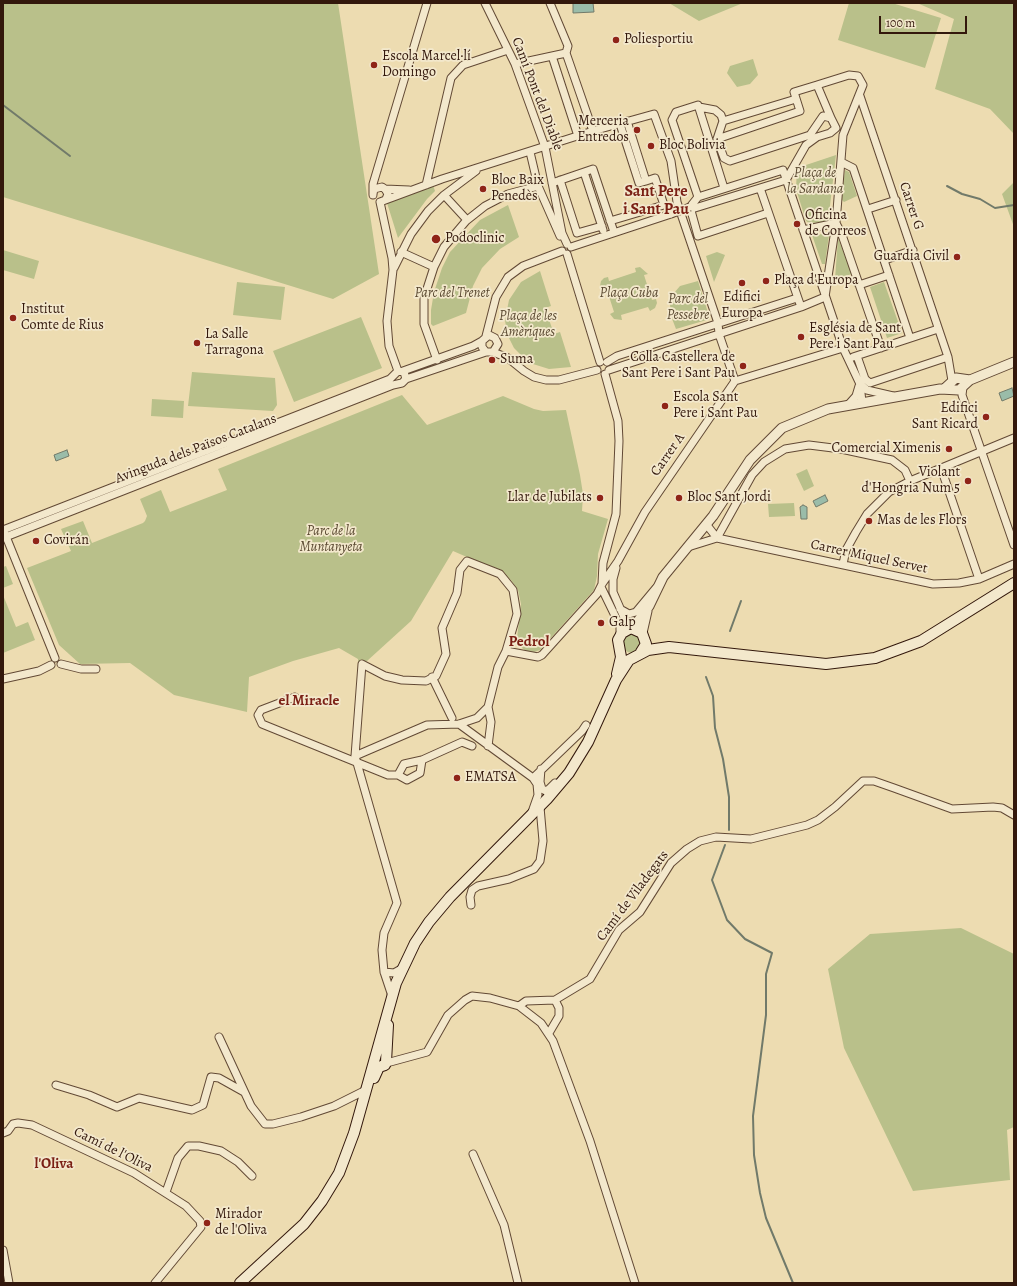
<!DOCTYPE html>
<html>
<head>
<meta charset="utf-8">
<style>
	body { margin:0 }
	#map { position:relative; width:1017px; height:1286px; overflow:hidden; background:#eddcb1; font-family:Alegreya,serif }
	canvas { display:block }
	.frame { position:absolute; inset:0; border:4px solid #33180c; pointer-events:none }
	.scale { position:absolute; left:879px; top:16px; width:88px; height:18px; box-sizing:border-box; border:2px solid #33180c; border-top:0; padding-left:5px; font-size:12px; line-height:14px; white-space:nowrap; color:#33180c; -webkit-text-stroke:3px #f3e8cc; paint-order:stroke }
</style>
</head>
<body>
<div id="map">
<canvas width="1017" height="1286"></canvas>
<div class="frame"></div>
<div class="scale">100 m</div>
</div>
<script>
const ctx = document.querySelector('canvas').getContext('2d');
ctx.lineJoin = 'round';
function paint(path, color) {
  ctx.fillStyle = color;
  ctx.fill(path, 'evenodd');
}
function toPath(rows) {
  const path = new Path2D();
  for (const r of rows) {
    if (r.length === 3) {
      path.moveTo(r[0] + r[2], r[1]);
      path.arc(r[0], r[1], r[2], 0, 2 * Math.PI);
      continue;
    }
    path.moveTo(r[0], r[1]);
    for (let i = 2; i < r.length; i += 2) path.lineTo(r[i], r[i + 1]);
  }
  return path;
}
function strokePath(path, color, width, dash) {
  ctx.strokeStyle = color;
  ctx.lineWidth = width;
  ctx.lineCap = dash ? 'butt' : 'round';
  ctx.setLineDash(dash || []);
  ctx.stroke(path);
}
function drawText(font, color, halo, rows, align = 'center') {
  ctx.font = font + ' Alegreya,serif';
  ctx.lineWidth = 3.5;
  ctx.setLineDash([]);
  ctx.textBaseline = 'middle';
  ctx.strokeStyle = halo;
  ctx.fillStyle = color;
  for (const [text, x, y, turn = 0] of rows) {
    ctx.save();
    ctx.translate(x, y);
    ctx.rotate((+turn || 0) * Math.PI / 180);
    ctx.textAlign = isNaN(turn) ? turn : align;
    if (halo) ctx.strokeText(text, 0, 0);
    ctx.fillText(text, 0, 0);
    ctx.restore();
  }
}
const green = toPath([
	[3,3,338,3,379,274,333,299,3,197],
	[669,3,743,3,699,21],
	[849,3,892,3,941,18,925,68,838,40],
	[917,3,1014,3,1014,134,990,109,935,89,954,19],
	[753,59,758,75,750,84,737,87,727,73,730,66],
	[836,155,829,214,830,222,809,223,806,221,796,189,797,168],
	[845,170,849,172,857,196,844,202,841,199],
	[1014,182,1014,227,1002,194],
	[433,185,435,191,427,199,398,238,387,203],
	[508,205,519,237,500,249,482,268,473,286,466,313,433,326,431,324,431,310,434,292,442,268,450,252,480,220],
	[823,234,829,235,825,264,822,264,812,235],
	[838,238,852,274,835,279],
	[3,250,39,261,34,279,3,270],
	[717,252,725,255,714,282,706,256],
	[640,267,648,274,644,275,652,300,656,299,657,303,655,308,650,311,648,307,621,315,622,320,614,319,610,314,614,312,606,287,601,288,600,286,601,281,604,278,608,277,609,281,636,272,635,268],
	[540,271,551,306,545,308,554,334,560,332,571,367,549,369,533,364,523,357,514,348,507,334,505,320,509,300,521,282],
	[698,281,710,319,676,329,671,316,670,304,674,293,680,286],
	[237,282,285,287,281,320,233,315],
	[884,282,902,333,887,338,870,287],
	[361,317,382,368,294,402,273,351],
	[192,372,275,378,277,405,273,411,188,406],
	[402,395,427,425,503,396,534,409,543,411,566,410,580,475,583,494,582,511,608,519,598,554,597,576,594,590,540,650,534,652,526,651,518,645,517,638,521,604,518,590,511,580,497,570,453,551,411,621,367,661,362,661,358,663,358,659,339,648,293,661,249,677,247,712,174,695,130,663,80,664,59,645,27,568,71,551,61,529,83,521,92,543,143,523,145,521,147,516,140,499,161,490,170,512,227,490,218,469],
	[152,399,184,401,183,418,151,416],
	[807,469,814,486,804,491,796,474],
	[794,503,795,516,769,517,768,504],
	[6,566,13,584,3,588,3,567],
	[3,595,16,627,28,622,35,640,3,653],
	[632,643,10],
	[961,928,1014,954,1014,1127,1007,1130,1010,1180,913,1191,844,1048,828,969,870,934]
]);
const water = toPath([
	[573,3,593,3,594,12,573,13,573,3],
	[1012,388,1014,396,1002,401,999,393,1012,388],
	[67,450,69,456,56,461,54,455,67,450],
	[825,495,828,501,816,507,813,501,825,495],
	[803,505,807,507,807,519,801,519,800,507,803,505]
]);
const stream = toPath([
	[3,105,70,156],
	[947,186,962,194,980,199,995,208,1014,205],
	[730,631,741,601],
	[706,677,713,696,715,728,723,759,729,797,729,830],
	[725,845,712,880,727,920,745,939,772,953,766,974,766,1015,753,1116,754,1155,760,1193,766,1218,793,1283]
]);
const minor = toPath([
	[485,3,515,64,545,147,562,233,567,244],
	[550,3,568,46,566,53],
	[552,56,578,136],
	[515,64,566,53,593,131],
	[860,96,948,357,952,381],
	[699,107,715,110,721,115,723,121],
	[620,124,639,183,646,181,627,121],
	[717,139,800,111,794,92,817,85],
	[530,152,538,186,560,236],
	[841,162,853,168,910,338],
	[584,172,603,230],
	[560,180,577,233,602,226],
	[786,180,806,145,817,137,830,133,836,128,831,118,823,116,810,135,730,161,724,158,717,139,723,121,796,99],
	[552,183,593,169,614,232],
	[426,185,451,78,463,65,508,50],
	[760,188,801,307,825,297,836,223,843,135,863,85,858,76,849,75,817,85,831,118],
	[385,189,409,190],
	[373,194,374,189,382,187,385,189,388,194,386,199],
	[373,195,373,184,427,3],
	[444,195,467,220],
	[698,197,672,120,676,112,698,105,724,188],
	[380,202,442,179,593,131,654,114,671,161,677,202,718,323,719,334,735,381],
	[380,202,392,258,393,270,387,321,389,346,398,371],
	[690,207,698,197,783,170,843,348,860,384,862,402],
	[690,207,698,236,768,213],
	[690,207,695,208,786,180],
	[868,209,896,200],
	[610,221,664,205,655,178,646,181],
	[803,230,836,223,842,235,881,348],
	[571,247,671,214],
	[401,252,434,267],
	[567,254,600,362],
	[885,260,913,250],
	[394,268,411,234,428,211,444,195,476,171],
	[859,285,889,275],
	[486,336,496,297,508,277,523,266,562,251],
	[486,352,482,347,482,341,489,335,495,338,498,344,493,352],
	[857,356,865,379,870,383,948,357],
	[853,357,938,329],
	[437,360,424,324,424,298,434,267,444,247,466,221,485,206,508,194,538,186],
	[607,362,617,356,797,298],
	[609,370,801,307],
	[403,371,473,346,482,341],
	[860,384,867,390,893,396],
	[963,387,962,395,1014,545],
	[848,405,856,396,859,386],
	[941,468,979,579],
	[706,524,717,538],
	[3,530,390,379,398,371,404,372,406,379],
	[5,534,55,658],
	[3,538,393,385,402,383,406,379,486,352,493,352,508,358,524,371,534,377,546,380,559,380,597,370],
	[717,538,752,475,764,462,785,449,809,445,841,449,892,460,905,470,910,481],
	[688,547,717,538,933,584,959,583,979,579,1014,564],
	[843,564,846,550,856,532,867,514,889,492,910,481,1014,438],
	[616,568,613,579,613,592,627,624,631,628],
	[602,584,603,563,616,514,619,441,618,421,605,374],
	[602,589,620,626,620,636],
	[620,609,629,614,636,612,656,588],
	[506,651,538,657,542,655,597,594,602,584,618,561,645,512,735,381,843,348],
	[61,664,81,669,96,669],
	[432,677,452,718],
	[3,679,39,671,51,665],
	[295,697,261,710,258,715,262,724,388,775,398,775,404,764,422,760,462,742,472,746],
	[488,707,491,722,488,746],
	[459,724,533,778,537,784,538,795,532,812],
	[355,756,427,725,459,724,477,718,488,707,498,667,506,651,517,614,513,590,500,574,467,561,460,570,457,593,442,628,446,654,436,676,426,681,402,680,385,676,362,664,355,756,397,903,384,933,382,950,384,972,392,996],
	[541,769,540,782,542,789,546,791,549,789,555,783],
	[398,775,407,780,420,773,422,760],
	[533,778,582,731,586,725],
	[471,905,470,897,472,890,478,886,509,879,534,869,540,861,543,841,540,807],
	[384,972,394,973,401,969],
	[519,1006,541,1023,553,1041,590,1141,635,1283],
	[549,1033,559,1016,559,1008,555,1000],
	[219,1037,251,1106,265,1124,273,1124,301,1117,334,1106,366,1090],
	[383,1064,427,1052,448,1015,465,1000,472,996,490,998,519,1006,526,1001,555,1000,590,979,619,930,640,912,671,863,687,849,700,841,716,837,751,839,807,825,818,820,835,807,863,781,874,781,894,788,952,809,993,807,1002,808,1014,815],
	[56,1085,89,1095,117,1107,139,1098,192,1110,203,1105,211,1077,219,1078,244,1092],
	[3,1133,8,1131,13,1124,18,1123,32,1125,134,1173,186,1206,200,1221,201,1227,155,1283],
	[473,1154,504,1225,518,1283],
	[166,1192,178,1158,188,1146,199,1146,221,1151,238,1162,252,1176],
	[3,1250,9,1283]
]);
const tertiary = toPath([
	[945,388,956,378,970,380],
	[633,628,649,606,663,577,713,516,750,460,782,428,828,409,940,389,959,390,970,380,1014,362],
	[642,633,647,611]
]);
const secondary = toPath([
	[617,674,621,657,618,640,622,633,631,628,642,633,646,644,641,652],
	[374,1078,379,1067,385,1065,386,1062,388,1025],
	[240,1283,304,1224,322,1201,339,1173,354,1133,396,983,415,943,429,922,450,897,547,799,569,773,588,742,616,680,629,660,648,650,669,647,826,664,875,658,921,641,1014,583]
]);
const minorBridge = toPath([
	[671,214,690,207]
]);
const markers = [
	[616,40,4,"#8f2418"],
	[374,65,4,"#8f2418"],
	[637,130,4,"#8f2418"],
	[651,146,4,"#8f2418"],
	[483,189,4,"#8f2418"],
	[797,224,4,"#8f2418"],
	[436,239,5,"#8f2418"],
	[957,257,4,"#8f2418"],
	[766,281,4,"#8f2418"],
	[742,283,4,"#8f2418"],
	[13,318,4,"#8f2418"],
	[801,337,4,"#8f2418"],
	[197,343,4,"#8f2418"],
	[492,360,4,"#8f2418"],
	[743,366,4,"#8f2418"],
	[665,406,4,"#8f2418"],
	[986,417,4,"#8f2418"],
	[949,449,4,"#8f2418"],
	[968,481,4,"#8f2418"],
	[600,498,4,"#8f2418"],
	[679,498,4,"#8f2418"],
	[869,521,4,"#8f2418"],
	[36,541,4,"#8f2418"],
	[601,623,4,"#8f2418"],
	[457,778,4,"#8f2418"],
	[207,1223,4,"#8f2418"]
];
const poiNames = [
	["Poliesportiu",624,40],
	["Escola Marcel·lí",382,57],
	["Domingo",382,73],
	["Merceria",629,122,"right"],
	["Entredos",629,138,"right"],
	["Bloc Bolivia",659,146],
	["Bloc Baix",491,181],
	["Penedès",491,197],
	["Oficina",805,216],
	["de Correos",805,232],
	["Podoclinic",445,239],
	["Guardia Civil",949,257,"right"],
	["Plaça d'Europa",774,281],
	["Edifici",742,298,"center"],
	["Europa",742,314,"center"],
	["Institut",21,310],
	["Comte de Rius",21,326],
	["Església de Sant",809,329],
	["Pere i Sant Pau",809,345],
	["La Salle",205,335],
	["Tarragona",205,351],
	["Colla Castellera de",735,358,"right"],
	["Sant Pere i Sant Pau",735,374,"right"],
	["Suma",500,360],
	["Escola Sant",673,398],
	["Pere i Sant Pau",673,414],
	["Edifici",978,409,"right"],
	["Sant Ricard",978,425,"right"],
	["Comercial Ximenis",941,449,"right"],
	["Violant",960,473,"right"],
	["d'Hongria Num 5",960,489,"right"],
	["Llar de Jubilats",592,498,"right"],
	["Bloc Sant Jordi",687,498],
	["Mas de les Flors",877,521],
	["Covirán",44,541],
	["Galp",609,623],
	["EMATSA",465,778],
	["Mirador",215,1215],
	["de l'Oliva",215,1231]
];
const streetNames = [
	["Camí Pont del Diable",537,94,69],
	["Carrer G",911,206,71],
	["Avinguda dels Països Catalans",196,449,-21],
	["Carrer A",668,455,-55],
	["Carrer Miquel Servet",869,557,12],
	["Camí de Viladegats",633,896,-53],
	["Camí de l'Oliva",113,1150,26]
];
const parkNames = [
	["Plaça de",815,174],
	["la Sardana",815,190],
	["Parc del Trenet",452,294],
	["Plaça Cuba",629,294],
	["Parc del",688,300],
	["Pessebre",688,316],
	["Plaça de les",528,317],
	["Amèriques",528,333],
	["Parc de la",331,532],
	["Muntanyeta",331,548]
];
const neighbourhoodNames = [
	["Pedrol",529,642],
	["el Miracle",309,701],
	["l'Oliva",54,1164]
];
const quarterNames = [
	["Sant Pere",656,192],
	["i Sant Pau",656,210]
];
paint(green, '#b9c08a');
paint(water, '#9abca9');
strokePath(water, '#717a6a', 1);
strokePath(stream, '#717a6a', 2);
strokePath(minor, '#624935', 9);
strokePath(tertiary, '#624935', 11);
strokePath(secondary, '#33180c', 12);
strokePath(minor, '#f3e8cc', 7);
strokePath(tertiary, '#f3e8cc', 9);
strokePath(secondary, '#f3e8cc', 10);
strokePath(minorBridge, '#624935', 9, []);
strokePath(minorBridge, '#f3e8cc', 7);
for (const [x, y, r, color] of markers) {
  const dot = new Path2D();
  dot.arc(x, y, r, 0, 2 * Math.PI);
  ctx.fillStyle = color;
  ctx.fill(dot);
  strokePath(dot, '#f3e8cc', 1.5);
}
drawText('14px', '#33180c', '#f3e8cc', poiNames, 'left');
drawText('14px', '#33180c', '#f3e8cc', streetNames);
drawText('italic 14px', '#5b4a32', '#f3e8cc', parkNames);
drawText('bold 15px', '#7a1f14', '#f3e8cc', neighbourhoodNames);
drawText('bold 16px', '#7a1f14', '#f3e8cc', quarterNames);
</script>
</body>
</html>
